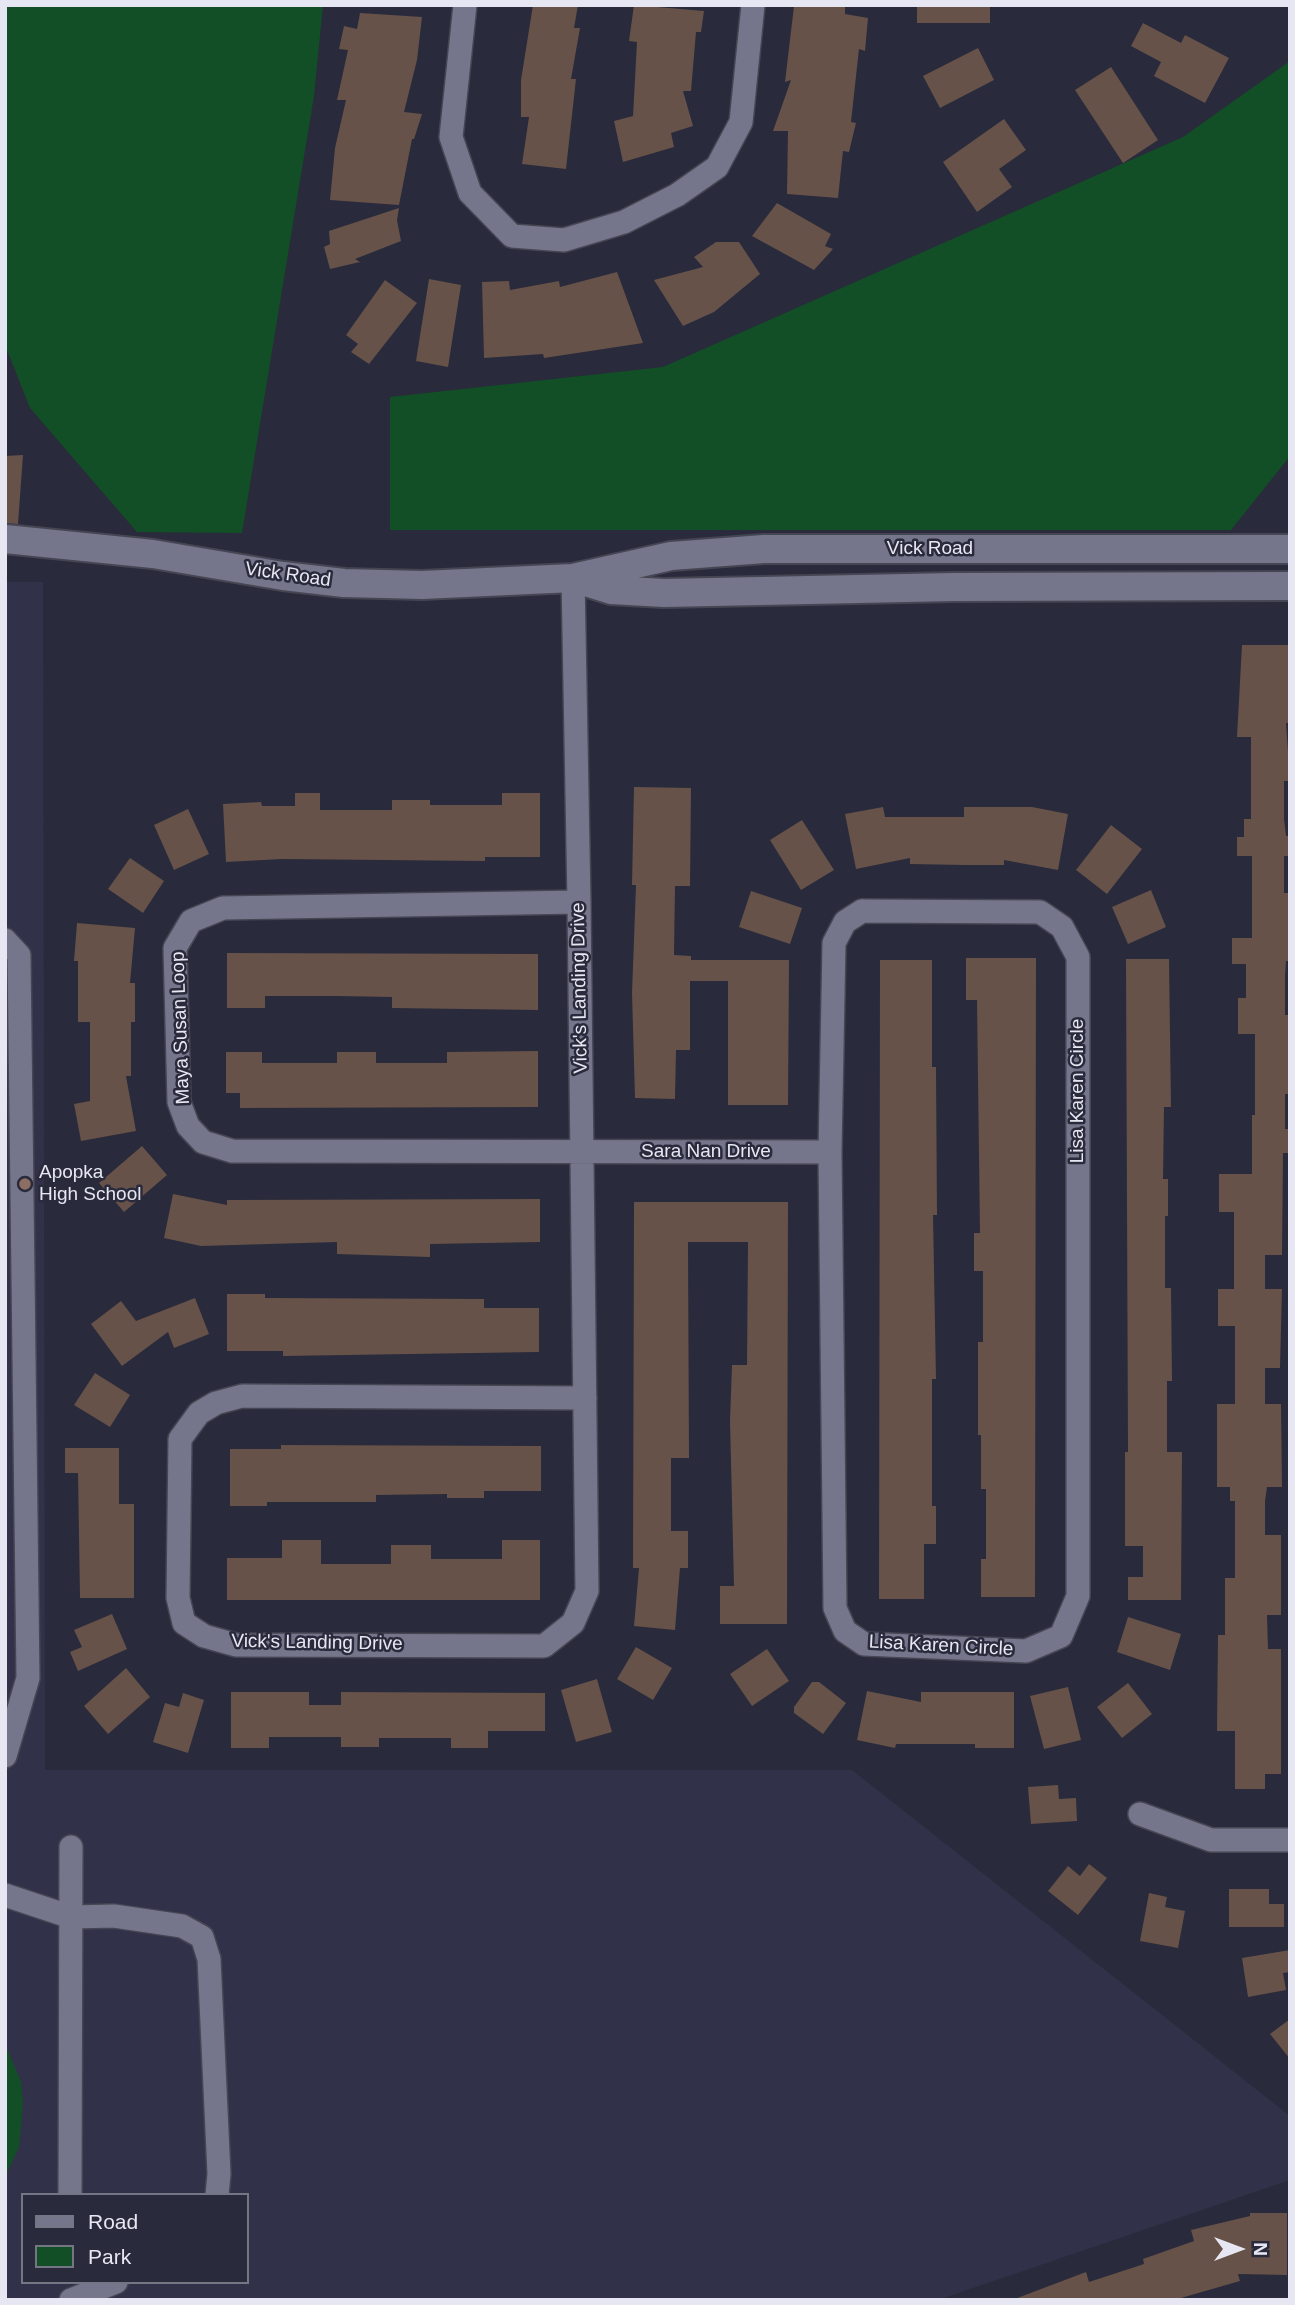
<!DOCTYPE html>
<html>
<head>
<meta charset="utf-8">
<style>
	body { margin:0 }
	#map { position:relative; width:1295px; height:2305px; overflow:hidden; background:#292a3b; font-family:Arial,sans-serif }
	canvas { display:block }
	.frame { position:absolute; inset:0; border:7px solid #e6e7f2; pointer-events:none }
	.legend { position:absolute; left:21px; top:2193px; width:228px; height:91px; box-sizing:border-box; background:#292a3b; border:2px solid #757684; margin:0; padding:9px 12px; list-style:none; font-size:21px; color:#e6e7f2 }
	.legend li { display:flex; align-items:center; gap:14px; height:35px }
	.legend b { width:35px; border:2px solid #757684 }
	.north { position:absolute; left:1204px; top:2214px; width:70px; height:70px; -webkit-text-stroke:5px #292a3b; paint-order:stroke; rotate:90deg; font-size:19px; font-weight:700; line-height:28px; text-align:center; color:#e6e7f2 }
	.north::after { content:''; display:block; margin:auto; width:24px; height:32px; background:#e6e7f2; clip-path:polygon(50% 0,100% 100%,50% 72%,0 100%) }
</style>
</head>
<body>
<div id="map">
<canvas width="1295" height="2305"></canvas>
<div class="frame"></div>
<ul class="legend">
<li><b style="height:9px;background:#75768b"></b>Road</li>
<li><b style="height:19px;background:#124f26"></b>Park</li>
</ul>
<div class="north">N</div>
</div>
<script>
const ctx = document.querySelector('canvas').getContext('2d');
ctx.lineJoin = 'round';
function paint(path, color) {
  ctx.fillStyle = color;
  ctx.fill(path, 'evenodd');
}
function toPath(rows) {
  const path = new Path2D();
  for (const r of rows) {
    path.moveTo(r[0], r[1]);
    for (let i = 2; i < r.length; i += 2) path.lineTo(r[i], r[i + 1]);
  }
  return path;
}
function strokePath(path, color, width, dash) {
  ctx.strokeStyle = color;
  ctx.lineWidth = width;
  ctx.lineCap = dash ? 'butt' : 'round';
  ctx.setLineDash(dash || []);
  ctx.stroke(path);
}
function drawText(font, color, halo, rows, align = 'center') {
  ctx.font = font + ' Arial,sans-serif';
  ctx.lineWidth = 5;
  ctx.setLineDash([]);
  ctx.textBaseline = 'middle';
  ctx.strokeStyle = halo;
  ctx.fillStyle = color;
  for (const [text, x, y, turn = 0] of rows) {
    ctx.save();
    ctx.translate(x, y);
    ctx.rotate((+turn || 0) * Math.PI / 180);
    ctx.textAlign = isNaN(turn) ? turn : align;
    if (halo) ctx.strokeText(text, 0, 0);
    ctx.fillText(text, 0, 0);
    ctx.restore();
  }
}
const built = toPath([
	[5,582,43,582,45,1770,852,1770,1290,2116,1290,2180,938,2300,5,2300],
	[23,2195,247,2195,247,2282,23,2282]
]);
const green = toPath([
	[5,5,323,5,314,96,242,533,137,532,30,408,5,345],
	[1290,61,1290,456,1231,530,390,530,390,397,663,367,1183,137],
	[5,2044,21,2082,23,2104,19,2147,5,2177]
]);
const building = toPath([
	[533,5,578,5,574,28,580,28,571,79,576,79,566,169,522,164,529,117,521,117,521,80],
	[634,5,704,11,701,32,696,32,691,91,683,91,693,126,671,133,674,147,623,162,614,121,633,116,637,42,629,41],
	[845,5,845,14,868,18,865,51,859,49,851,122,856,123,849,152,843,151,838,198,787,194,788,131,773,131,791,80,785,82,794,6],
	[917,5,990,5,990,23,917,23],
	[360,13,422,17,417,60,404,112,422,114,414,139,412,139,399,205,330,200,335,148,346,100,337,100,348,50,339,49,344,26,357,29],
	[1143,23,1181,43,1185,35,1229,58,1205,103,1154,76,1161,62,1131,46],
	[978,48,994,80,940,108,923,76],
	[1111,67,1158,140,1123,163,1075,90],
	[1004,119,1026,150,999,169,1012,187,977,212,943,162],
	[777,203,831,234,825,246,833,249,814,270,752,236],
	[399,208,397,220,401,241,355,259,360,262,330,269,324,247,330,244,329,231],
	[716,242,739,242,760,274,714,312,683,326,654,280,703,267,694,257],
	[617,272,643,343,544,358,543,354,484,358,482,282,509,281,510,290,559,281,560,287],
	[429,279,461,285,448,367,416,361],
	[385,280,417,303,369,364,351,352,358,344,346,335],
	[23,455,18,524,5,523,5,456],
	[1242,645,1290,645,1290,723,1286,723,1290,781,1284,781,1284,819,1286,836,1290,836,1290,856,1284,856,1284,893,1290,893,1290,961,1286,961,1285,976,1285,1015,1290,1015,1290,1094,1285,1094,1285,1129,1290,1129,1290,1153,1283,1153,1282,1255,1265,1255,1265,1289,1282,1289,1280,1368,1265,1368,1265,1404,1281,1404,1282,1487,1267,1487,1265,1501,1265,1535,1281,1535,1281,1615,1267,1615,1268,1649,1281,1649,1281,1774,1265,1774,1265,1789,1235,1789,1235,1731,1217,1731,1218,1635,1225,1635,1225,1578,1235,1578,1235,1501,1230,1501,1230,1487,1217,1487,1217,1404,1235,1404,1235,1326,1218,1326,1218,1289,1234,1289,1234,1212,1219,1212,1219,1174,1252,1174,1252,1115,1255,1115,1255,1034,1238,1034,1238,998,1246,998,1246,964,1232,964,1232,938,1252,938,1252,856,1237,856,1237,837,1244,837,1244,819,1251,819,1251,737,1237,737],
	[634,787,691,788,690,886,675,886,674,955,691,956,691,960,789,960,788,1105,728,1105,728,981,690,981,690,1050,676,1050,675,1099,635,1098,632,993,636,885,632,885],
	[295,793,320,793,320,810,392,810,392,800,430,800,430,805,502,805,502,793,540,793,540,857,485,857,485,861,282,859,226,862,223,804,261,802,262,806,295,806],
	[883,807,885,817,964,817,964,807,1032,807,1068,814,1058,870,1004,860,1004,865,964,865,910,864,910,858,856,869,845,814],
	[188,809,209,854,174,870,154,825],
	[802,820,834,870,801,890,770,840],
	[1111,825,1142,849,1107,894,1076,870],
	[130,858,164,881,143,913,108,889],
	[1151,890,1166,927,1128,944,1112,907],
	[751,891,802,908,790,944,739,927],
	[77,923,135,928,130,983,135,983,135,1022,131,1022,131,1076,126,1076,136,1131,81,1141,74,1104,90,1101,90,1022,78,1022,78,961,74,961],
	[227,953,538,954,538,1010,392,1008,392,997,336,996,265,996,265,1008,227,1008],
	[966,958,1036,958,1035,1597,981,1597,981,1559,986,1559,986,1489,981,1489,981,1435,978,1435,978,1342,983,1342,983,1271,974,1271,974,1233,980,1233,977,1000,966,1000],
	[1126,959,1169,959,1171,1107,1164,1107,1163,1179,1168,1179,1168,1216,1165,1216,1165,1288,1171,1288,1172,1381,1167,1381,1167,1452,1182,1452,1181,1600,1128,1600,1128,1577,1143,1577,1143,1546,1125,1546,1125,1452,1128,1452],
	[880,960,932,960,932,1067,936,1067,937,1215,933,1215,936,1379,932,1379,932,1506,936,1506,936,1544,924,1544,924,1599,879,1599],
	[538,1051,538,1107,240,1108,240,1093,226,1093,226,1052,262,1052,262,1063,337,1063,337,1052,376,1052,376,1063,447,1063,447,1052],
	[142,1146,167,1175,124,1212,99,1183],
	[173,1194,227,1205,227,1200,540,1199,540,1242,430,1244,430,1257,337,1254,337,1242,201,1246,164,1238],
	[634,1202,788,1202,787,1624,720,1624,720,1586,734,1586,730,1421,732,1365,747,1365,748,1242,688,1242,689,1458,671,1458,671,1531,688,1531,688,1568,680,1568,675,1630,634,1626,639,1568,633,1568],
	[227,1294,265,1294,265,1298,484,1299,484,1308,539,1308,539,1352,283,1356,283,1351,227,1351],
	[195,1298,209,1334,174,1348,168,1332,122,1366,91,1324,121,1301,136,1321],
	[95,1373,130,1395,110,1427,74,1405],
	[281,1445,541,1446,541,1491,484,1491,484,1498,447,1498,447,1494,376,1495,376,1502,267,1502,267,1506,230,1506,230,1449,281,1449],
	[65,1448,119,1448,119,1504,134,1504,134,1598,80,1598,78,1473,65,1473],
	[282,1540,321,1540,321,1564,391,1564,391,1545,431,1545,431,1559,502,1559,502,1540,540,1540,540,1600,227,1600,227,1558,282,1558],
	[112,1614,127,1649,78,1671,70,1652,82,1647,74,1630],
	[1128,1617,1181,1634,1170,1670,1117,1652],
	[636,1647,672,1668,653,1700,617,1679],
	[767,1649,789,1681,752,1706,730,1674],
	[126,1668,150,1697,108,1734,84,1706],
	[597,1679,612,1732,576,1742,561,1690],
	[812,1682,819,1682,846,1703,823,1734,794,1713,794,1707],
	[1128,1683,1152,1714,1122,1738,1097,1707],
	[1068,1687,1081,1740,1044,1749,1030,1696],
	[867,1691,921,1702,921,1692,1014,1692,1014,1748,975,1748,975,1744,896,1744,895,1748,857,1740],
	[231,1692,309,1692,309,1705,341,1705,341,1692,545,1693,545,1731,488,1731,488,1748,451,1748,451,1738,379,1738,379,1747,341,1747,341,1737,269,1737,269,1748,231,1748],
	[183,1693,204,1700,188,1753,153,1742,165,1703,179,1707],
	[1058,1785,1059,1799,1076,1798,1077,1821,1031,1824,1028,1787],
	[1089,1864,1107,1878,1078,1915,1048,1891,1068,1866,1080,1876],
	[1229,1889,1269,1889,1269,1904,1284,1904,1284,1927,1229,1927],
	[1149,1893,1167,1897,1165,1907,1185,1911,1178,1948,1140,1941],
	[1290,1950,1290,1972,1283,1973,1286,1990,1248,1997,1242,1958],
	[1290,2019,1290,2059,1270,2034],
	[1250,2213,1287,2213,1287,2275,1238,2274,1240,2281,1174,2300,1012,2300,1086,2272,1089,2282,1144,2264,1143,2259,1194,2241,1191,2230,1250,2216]
]);
const minor = toPath([
	[465,5,451,137,470,193,512,236,564,240,624,222,677,195,717,167,741,122,753,5],
	[573,578,579,902,587,1591,573,1623,544,1646,236,1645,204,1636,184,1623,178,1598,180,1439,199,1413,216,1403,242,1396,585,1398],
	[579,902,223,908,191,921,175,948,179,1102,188,1126,203,1142,232,1151,830,1152],
	[862,911,1040,912,1062,927,1078,957,1078,1596,1061,1636,1026,1651,864,1644,845,1631,835,1608,830,1152,834,943,845,922,862,911],
	[5,940,19,955,28,1678,5,1756],
	[1140,1814,1211,1840,1290,1840],
	[5,1895,71,1917,114,1916,182,1926,202,1937,209,1959,219,2174,217,2195],
	[70,2195,71,1847],
	[71,2300,116,2282]
]);
const tertiary = toPath([
	[5,539,153,554,283,576,344,583,422,585,573,578,671,556,764,549,1290,549],
	[576,579,611,590,664,593,954,587,1290,586]
]);
const markers = [
	[25,1184,7,"#8d6e63"]
];
const streetNames = [
	["Vick Road",930,549],
	["Vick Road",288,575,8],
	["Vick's Landing Drive",580,988,-91],
	["Maya Susan Loop",181,1028,-92],
	["Lisa Karen Circle",1078,1091,-90],
	["Sara Nan Drive",706,1152],
	["Vick's Landing Drive",317,1643,1],
	["Lisa Karen Circle",941,1646,3]
];
const poiNames = [
	["Apopka",39,1173],
	["High School",39,1195]
];
paint(built, '#313249');
paint(green, '#124f26');
paint(building, '#665249');
strokePath(minor, '#454553', 26);
strokePath(tertiary, '#454553', 32);
strokePath(minor, '#75768b', 23);
strokePath(tertiary, '#75768b', 28);
for (const [x, y, r, color] of markers) {
  const dot = new Path2D();
  dot.arc(x, y, r, 0, 2 * Math.PI);
  ctx.fillStyle = color;
  ctx.fill(dot);
  strokePath(dot, '#292a3b', 2.5);
}
drawText('19px', '#e6e7f2', '#292a3b', streetNames);
drawText('19px', '#e6e7f2', '#292a3b', poiNames, 'left');
</script>
</body>
</html>
